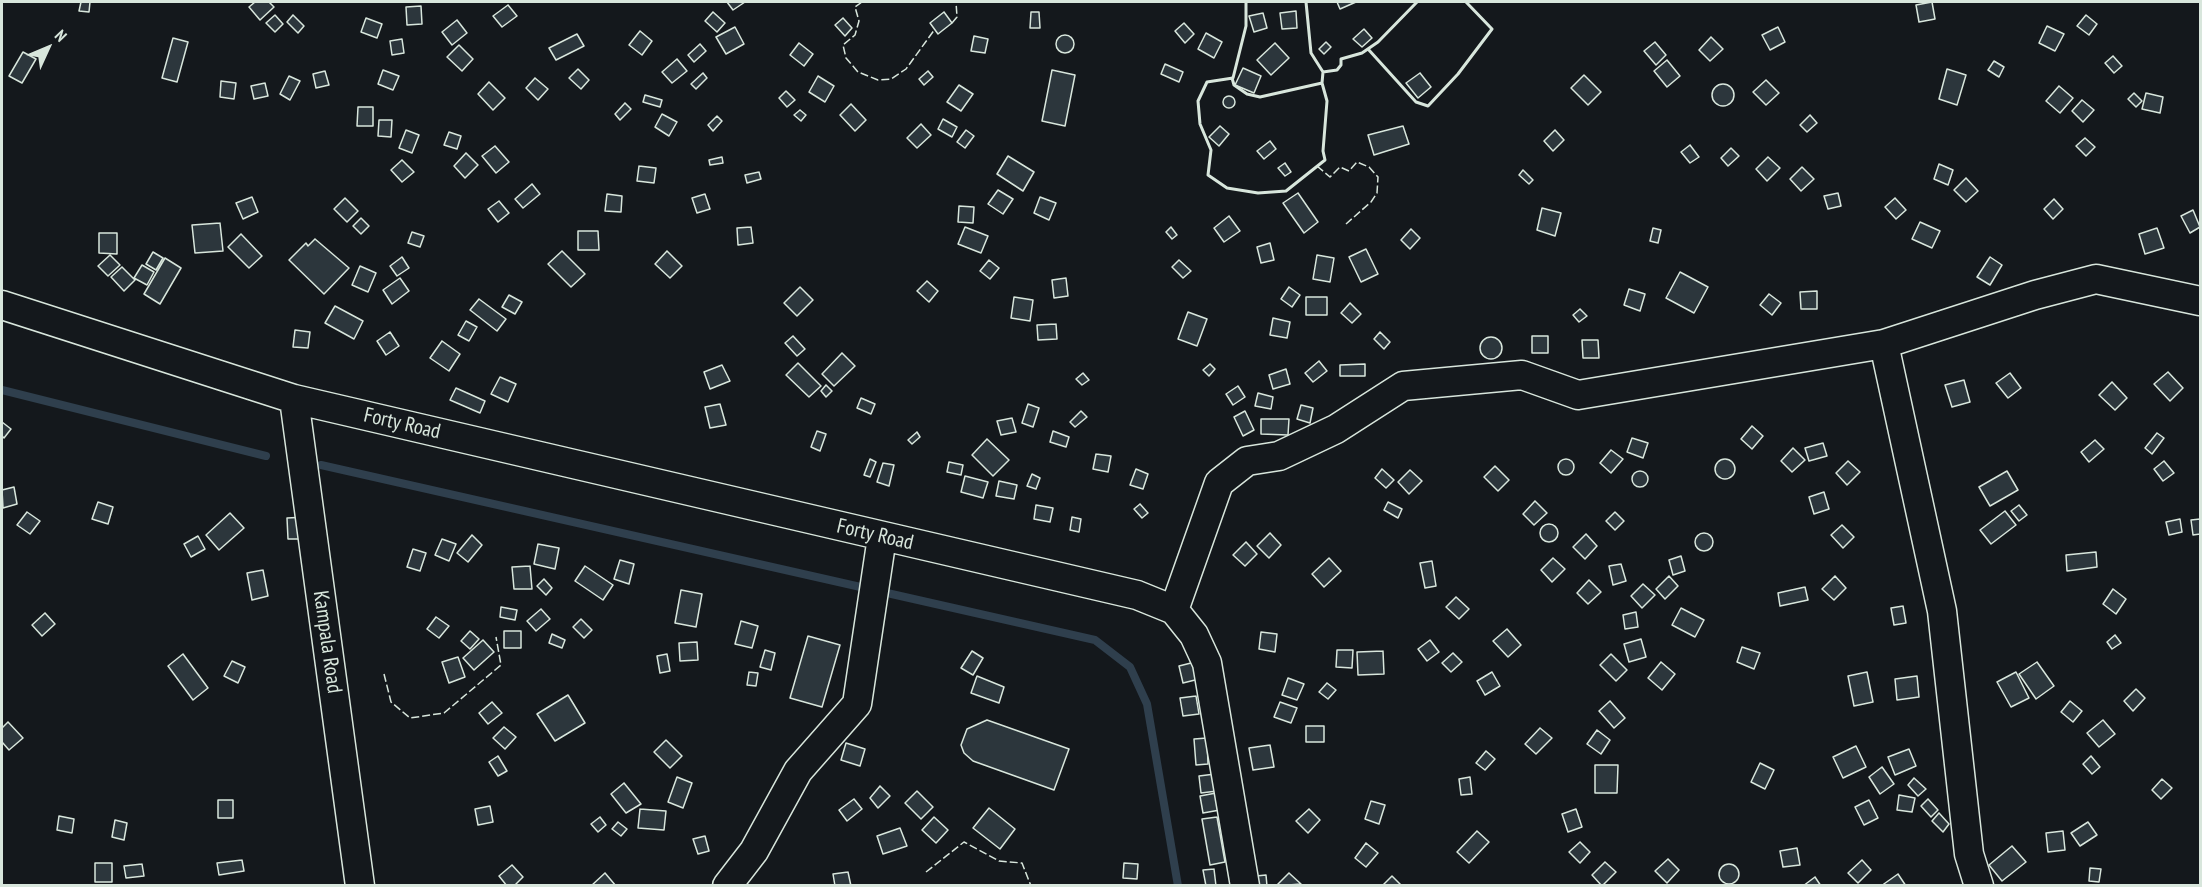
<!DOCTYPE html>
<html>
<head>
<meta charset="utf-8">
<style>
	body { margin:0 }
	#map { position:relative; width:2202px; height:887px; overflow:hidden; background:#14181c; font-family:"PT Sans Narrow",sans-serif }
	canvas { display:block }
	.frame { position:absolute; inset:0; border:3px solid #d8e6dc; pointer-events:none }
	.north { position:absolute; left:18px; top:18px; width:60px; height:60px; -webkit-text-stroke:4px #14181c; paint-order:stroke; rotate:46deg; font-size:16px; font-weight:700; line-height:24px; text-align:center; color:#d8e6dc }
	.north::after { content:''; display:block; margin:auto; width:21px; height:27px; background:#d8e6dc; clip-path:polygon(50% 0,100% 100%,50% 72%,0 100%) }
</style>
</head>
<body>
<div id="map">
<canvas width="2202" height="887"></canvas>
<div class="frame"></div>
<div class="north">N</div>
</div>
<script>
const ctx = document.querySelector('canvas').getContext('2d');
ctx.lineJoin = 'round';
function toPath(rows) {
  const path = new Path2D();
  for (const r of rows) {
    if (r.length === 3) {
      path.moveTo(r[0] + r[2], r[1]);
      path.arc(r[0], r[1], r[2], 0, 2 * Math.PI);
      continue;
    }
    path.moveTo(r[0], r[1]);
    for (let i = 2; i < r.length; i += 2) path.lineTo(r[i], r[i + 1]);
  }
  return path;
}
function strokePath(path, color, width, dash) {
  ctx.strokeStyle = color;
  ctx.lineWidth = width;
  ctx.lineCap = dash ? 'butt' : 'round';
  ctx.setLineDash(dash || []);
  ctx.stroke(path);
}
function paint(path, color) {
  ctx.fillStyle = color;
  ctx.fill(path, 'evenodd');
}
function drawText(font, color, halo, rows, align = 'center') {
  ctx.font = font + ' "PT Sans Narrow",sans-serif';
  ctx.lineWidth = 4.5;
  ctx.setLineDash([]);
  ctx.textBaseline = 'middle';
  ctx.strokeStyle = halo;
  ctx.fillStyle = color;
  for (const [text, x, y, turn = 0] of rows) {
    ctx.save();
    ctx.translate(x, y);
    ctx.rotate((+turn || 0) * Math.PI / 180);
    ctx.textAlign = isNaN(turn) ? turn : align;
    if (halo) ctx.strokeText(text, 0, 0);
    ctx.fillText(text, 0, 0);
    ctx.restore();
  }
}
const stream = toPath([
	[2,390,266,456],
	[321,465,1095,640,1130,667,1147,704,1178,886]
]);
const building = toPath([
	[81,2,90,2,89,12,79,11,81,2],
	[255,2,269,2,274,7,260,20,249,7,255,2],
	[727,2,745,2,733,10,727,2],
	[1337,2,1356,2,1340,9,1337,2],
	[1932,2,1935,19,1919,22,1916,5,1932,2],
	[508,5,517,16,502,27,493,16,508,5],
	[421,6,422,24,407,25,406,7,421,6],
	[1296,11,1297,28,1282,29,1280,13,1296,11],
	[713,12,725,23,717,32,705,21,713,12],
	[944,12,952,23,938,34,930,23,944,12],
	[1031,12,1039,12,1040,28,1030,28,1031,12],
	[1263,13,1267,28,1254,32,1249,16,1263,13],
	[275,15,283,24,275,32,266,23,275,15],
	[293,15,304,26,298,33,287,22,293,15],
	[2086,15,2097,24,2089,35,2077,26,2086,15],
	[366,18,382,24,377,38,361,32,366,18],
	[843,18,852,28,845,36,835,25,843,18],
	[457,20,467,33,452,45,442,32,457,20],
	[1184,23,1194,34,1185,43,1175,31,1184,23],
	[2047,26,2064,34,2055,51,2039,43,2047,26],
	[735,27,744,44,726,54,716,37,735,27],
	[1778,27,1785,42,1770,50,1762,35,1778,27],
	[1364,29,1372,38,1362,47,1353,39,1364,29],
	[640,31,652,41,642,55,629,45,640,31],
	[1206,33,1222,42,1214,58,1198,49,1206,33],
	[577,34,584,46,556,60,549,48,577,34],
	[1065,44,9],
	[974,36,988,39,985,53,971,51,974,36],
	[1711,37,1723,49,1710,61,1699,50,1711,37],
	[173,38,188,42,177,82,162,78,173,38],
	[402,39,404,53,392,55,390,41,402,39],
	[1326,42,1331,47,1324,54,1319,49,1326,42],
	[1655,42,1666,55,1656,65,1644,51,1655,42],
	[799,43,813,54,804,66,790,55,799,43],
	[1275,43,1289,58,1271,75,1257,60,1275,43],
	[700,44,706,51,694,62,688,55,700,44],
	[459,45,473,59,462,71,447,57,459,45],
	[23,52,36,59,22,83,9,76,23,52],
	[2113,56,2122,66,2114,73,2105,63,2113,56],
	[677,59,687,71,672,83,662,72,677,59],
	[1667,60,1680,76,1667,87,1654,71,1667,60],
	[1994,61,2004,67,1999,77,1988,70,1994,61],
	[1165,64,1183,72,1179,82,1161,74,1165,64],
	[1243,68,1261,76,1254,93,1235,85,1243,68],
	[578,69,589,80,581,89,569,78,578,69],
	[1947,69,1966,75,1957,105,1939,99,1947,69],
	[383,70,399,76,393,90,378,84,383,70],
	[1052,70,1075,75,1065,126,1042,121,1052,70],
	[325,71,329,85,316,88,313,74,325,71],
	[928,71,933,77,924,85,919,79,928,71],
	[703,73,707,78,696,89,691,84,703,73],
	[1420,73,1431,87,1418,98,1406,83,1420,73],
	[1584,75,1601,92,1588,105,1571,88,1584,75],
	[289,76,300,81,290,100,280,94,289,76],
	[818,76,834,86,825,102,809,92,818,76],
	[535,78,548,89,538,100,526,88,535,78],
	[1766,80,1779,93,1766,105,1753,92,1766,80],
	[221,81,236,83,234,99,220,97,221,81],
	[489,82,505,98,493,110,478,94,489,82],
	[265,83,268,96,254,99,251,86,265,83],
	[1723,95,11],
	[959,85,973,94,961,111,947,102,959,85],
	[2059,86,2073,98,2060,113,2046,101,2059,86],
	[786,91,795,100,787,107,779,98,786,91],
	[2134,93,2142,101,2136,107,2128,99,2134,93],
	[2146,93,2163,97,2160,113,2142,109,2146,93],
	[645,95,662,100,660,107,643,102,645,95],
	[1229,102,6],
	[2082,100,2094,110,2083,122,2072,111,2082,100],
	[625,103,631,109,620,120,615,114,625,103],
	[851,104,866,120,855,131,840,115,851,104],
	[358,107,373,107,373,126,357,126,358,107],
	[800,110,806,115,801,121,794,115,800,110],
	[662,114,677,122,669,136,655,127,662,114],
	[1810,115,1817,123,1807,132,1800,125,1810,115],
	[717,116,722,121,713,131,708,125,717,116],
	[943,119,957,127,952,137,938,129,943,119],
	[379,120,392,120,391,137,378,136,379,120],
	[921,124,931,135,917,148,907,138,921,124],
	[1220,126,1229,134,1219,146,1209,137,1220,126],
	[1403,126,1409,144,1374,155,1368,135,1403,126],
	[406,130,419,135,412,153,399,148,406,130],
	[966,130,974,136,965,148,957,142,966,130],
	[1555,130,1564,140,1553,151,1544,141,1555,130],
	[449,132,461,136,457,149,444,145,449,132],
	[2085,138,2095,147,2086,156,2076,146,2085,138],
	[1270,141,1276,149,1264,159,1257,151,1270,141],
	[1690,145,1699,157,1690,163,1681,152,1690,145],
	[495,146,509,162,496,173,482,156,495,146],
	[1731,148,1739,156,1728,166,1721,158,1731,148],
	[466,153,478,165,465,178,454,166,466,153],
	[1008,156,1034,172,1023,191,997,174,1008,156],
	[722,157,723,163,710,165,709,160,722,157],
	[1768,157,1780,168,1767,181,1756,169,1768,157],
	[402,160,414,172,402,182,391,170,402,160],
	[1285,163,1291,172,1285,176,1278,168,1285,163],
	[1939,164,1953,170,1948,185,1934,179,1939,164],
	[639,166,656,168,654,183,637,181,639,166],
	[1802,167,1814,179,1801,191,1790,179,1802,167],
	[1523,170,1533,180,1529,184,1519,175,1523,170],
	[759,172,761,179,747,183,745,175,759,172],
	[1966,178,1978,191,1966,202,1954,190,1966,178],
	[532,184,540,194,523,208,515,199,532,184],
	[998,190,1013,199,1003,214,988,204,998,190],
	[1298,193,1318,222,1304,233,1283,203,1298,193],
	[1838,193,1841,206,1828,209,1824,196,1838,193],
	[607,194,622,196,621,212,605,211,607,194],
	[705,194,710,209,697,213,692,198,705,194],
	[252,197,258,212,243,219,236,203,252,197],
	[1040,197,1056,203,1049,220,1034,213,1040,197],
	[345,198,358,211,347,222,334,209,345,198],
	[1895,198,1906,210,1896,219,1885,207,1895,198],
	[2054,199,2063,209,2053,219,2044,209,2054,199],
	[499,201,509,213,498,222,488,209,499,201],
	[959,206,974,207,973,223,958,222,959,206],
	[1542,208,1561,213,1555,236,1537,230,1542,208],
	[2193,210,2200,227,2190,233,2181,216,2193,210],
	[1229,216,1240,231,1224,242,1214,228,1229,216],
	[361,218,369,226,361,234,353,226,361,218],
	[1920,222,1940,231,1932,248,1912,239,1920,222],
	[220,223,223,251,195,253,192,225,220,223],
	[751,227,753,243,738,245,737,228,751,227],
	[965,227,988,236,981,253,958,244,965,227],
	[1171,227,1177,235,1172,239,1166,232,1171,227],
	[1653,228,1661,230,1658,243,1650,241,1653,228],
	[2157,228,2164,248,2145,254,2139,234,2157,228],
	[1411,229,1420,238,1410,249,1401,240,1411,229],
	[578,231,598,231,599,250,578,250,578,231],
	[412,232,424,236,420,247,408,243,412,232],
	[99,233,117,233,117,254,99,253,99,233],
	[241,234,262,256,249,268,228,247,241,234],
	[315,239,349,268,324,294,289,260,306,243,308,246,315,239],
	[1270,243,1274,260,1261,263,1257,247,1270,243],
	[1366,249,1378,274,1361,282,1349,257,1366,249],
	[562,251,585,274,571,287,548,264,562,251],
	[667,251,682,266,670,278,655,264,667,251],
	[153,252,163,258,156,270,146,264,153,252],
	[110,255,120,265,108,276,98,266,110,255],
	[1317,255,1334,258,1330,282,1313,279,1317,255],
	[402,257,409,268,397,276,390,266,402,257],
	[1990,257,2002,265,1990,285,1977,277,1990,257],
	[165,258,181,268,160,304,144,294,165,258],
	[989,260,999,268,990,279,980,271,989,260],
	[1179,260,1191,271,1183,278,1172,267,1179,260],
	[142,265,154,272,147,285,134,278,142,265],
	[360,266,376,273,368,292,352,285,360,266],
	[122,267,135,280,124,291,111,277,122,267],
	[1680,272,1708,287,1694,313,1666,298,1680,272],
	[400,278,409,291,392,304,383,290,400,278],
	[1066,278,1068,296,1054,298,1052,280,1066,278],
	[927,281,938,291,929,302,917,291,927,281],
	[800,287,813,300,797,316,784,303,800,287],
	[1289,287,1300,295,1292,307,1281,299,1289,287],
	[1629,289,1645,294,1640,311,1624,305,1629,289],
	[1817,291,1817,309,1801,309,1800,292,1817,291],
	[1769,294,1781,303,1772,315,1760,305,1769,294],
	[509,295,522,302,515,314,502,307,509,295],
	[1014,297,1033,300,1030,321,1011,318,1014,297],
	[1306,297,1327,297,1327,315,1306,315,1306,297],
	[479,299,506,319,497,331,470,310,479,299],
	[1350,303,1361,314,1352,323,1341,313,1350,303],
	[335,306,363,321,354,339,325,323,335,306],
	[1580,309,1587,316,1579,322,1573,315,1580,309],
	[1188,312,1207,319,1197,346,1178,339,1188,312],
	[1273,318,1290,322,1287,338,1270,335,1273,318],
	[466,321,477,327,469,341,458,335,466,321],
	[1056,324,1057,339,1038,340,1037,325,1056,324],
	[295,330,310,332,308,348,293,347,295,330],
	[390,332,399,346,386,355,377,341,390,332],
	[1380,332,1390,342,1384,349,1374,339,1380,332],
	[793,336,805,349,797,356,785,343,793,336],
	[1532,336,1548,336,1548,353,1532,353,1532,336],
	[1491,348,11],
	[1582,340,1598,340,1599,358,1583,358,1582,340],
	[442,341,460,354,449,371,430,358,442,341],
	[842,353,855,366,834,386,822,374,842,353],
	[1319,361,1327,371,1313,382,1305,373,1319,361],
	[798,363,821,386,809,397,786,375,798,363],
	[1210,364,1215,369,1209,376,1203,370,1210,364],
	[1365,364,1365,376,1340,376,1340,365,1365,364],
	[722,365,730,381,710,389,704,372,722,365],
	[1286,369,1290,384,1273,389,1269,375,1286,369],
	[2168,372,2183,388,2170,401,2154,384,2168,372],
	[1083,373,1089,380,1082,385,1076,379,1083,373],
	[2010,373,2021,388,2008,398,1996,383,2010,373],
	[500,377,516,384,508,402,491,394,500,377],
	[1964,380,1970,402,1952,407,1945,385,1964,380],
	[2112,382,2127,398,2115,410,2099,395,2112,382],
	[826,385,832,391,826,397,821,391,826,385],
	[1238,386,1245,397,1233,405,1226,394,1238,386],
	[456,388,485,401,480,413,450,400,456,388],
	[1258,393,1273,397,1271,409,1255,406,1258,393],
	[861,398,875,404,871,414,857,408,861,398],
	[720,404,726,425,710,428,705,407,720,404],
	[1028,404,1039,408,1033,427,1022,423,1028,404],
	[1301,405,1313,408,1310,423,1297,419,1301,405],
	[1081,411,1087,417,1075,427,1070,422,1081,411],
	[1245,411,1254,430,1243,436,1234,417,1245,411],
	[1012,418,1016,432,1001,435,997,421,1012,418],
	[1261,419,1289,419,1288,435,1261,434,1261,419],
	[2,422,11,429,4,438,2,436,2,422],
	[1752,426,1763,436,1752,449,1741,439,1752,426],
	[817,431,826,434,820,451,811,447,817,431],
	[1053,431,1069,437,1066,447,1050,442,1053,431],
	[917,432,920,437,912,444,908,440,917,432],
	[2157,433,2164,438,2152,454,2145,448,2157,433],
	[1632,438,1648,443,1643,458,1627,452,1632,438],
	[987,439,1009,460,993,476,972,455,987,439],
	[2095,440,2104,449,2089,462,2081,452,2095,440],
	[1823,443,1827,456,1809,461,1805,448,1823,443],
	[1793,448,1805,460,1792,472,1781,461,1793,448],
	[1611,450,1623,459,1611,473,1600,463,1611,450],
	[1096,454,1111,456,1108,472,1093,469,1096,454],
	[1725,469,10],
	[870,459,876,462,870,477,864,475,870,459],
	[1566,467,8],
	[1848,461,1860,472,1847,485,1836,473,1848,461],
	[2164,461,2174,473,2163,481,2154,469,2164,461],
	[949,462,963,465,961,475,947,472,949,462],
	[883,463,894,465,889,486,877,482,883,463],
	[1495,466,1509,480,1498,491,1484,477,1495,466],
	[1136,469,1148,474,1143,489,1130,485,1136,469],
	[1382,469,1394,480,1386,488,1375,478,1382,469],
	[1410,470,1422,481,1409,494,1398,482,1410,470],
	[1640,479,8],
	[2007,471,2018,490,1990,506,1979,487,2007,471],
	[1032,474,1040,478,1036,489,1027,486,1032,474],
	[965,476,988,482,983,498,961,492,965,476],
	[999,481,1017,485,1014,499,996,496,999,481],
	[14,487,17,504,3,508,2,490,14,487],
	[1824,492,1829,509,1814,514,1809,497,1824,492],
	[1535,501,1547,513,1534,525,1523,514,1535,501],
	[98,502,113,507,108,524,92,519,98,502],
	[1388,502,1402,509,1398,518,1384,510,1388,502],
	[1140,504,1148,513,1142,518,1134,509,1140,504],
	[1036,505,1053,508,1050,522,1034,519,1036,505],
	[2019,505,2027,515,2019,521,2011,511,2019,505],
	[2005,511,2016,525,1991,544,1980,530,2005,511],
	[27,512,40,521,30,534,17,525,27,512],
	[1615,512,1624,521,1615,530,1606,521,1615,512],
	[230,513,244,528,219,550,206,535,230,513],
	[306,517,307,539,288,539,287,518,306,517],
	[1072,517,1081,519,1079,532,1070,530,1072,517],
	[2180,519,2182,532,2169,535,2166,522,2180,519],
	[2200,519,2200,534,2193,535,2191,520,2200,519],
	[1549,533,9],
	[1842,525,1854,537,1843,548,1831,535,1842,525],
	[1704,542,9],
	[1270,533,1281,545,1269,558,1257,546,1270,533],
	[1586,534,1597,546,1585,559,1573,547,1586,534],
	[472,535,482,545,468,562,457,553,472,535],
	[198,536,205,549,191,557,184,544,198,536],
	[442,539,456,544,449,561,435,555,442,539],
	[1246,542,1257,554,1245,566,1233,555,1246,542],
	[538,544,559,548,555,569,534,564,538,544],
	[413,549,426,553,420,571,407,567,413,549],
	[2096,552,2097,567,2067,571,2066,555,2096,552],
	[1681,556,1685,571,1673,575,1669,560,1681,556],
	[1329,558,1341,571,1324,587,1312,574,1329,558],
	[1553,558,1565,569,1552,582,1541,570,1553,558],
	[620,560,634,564,629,584,614,579,620,560],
	[1432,561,1436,586,1425,588,1420,563,1432,561],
	[1621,564,1626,581,1613,585,1609,566,1621,564],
	[530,566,532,589,514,589,512,567,530,566],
	[585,566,613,585,603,600,575,581,585,566],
	[263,570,268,596,252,600,247,573,263,570],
	[1669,576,1678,586,1665,599,1656,589,1669,576],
	[1835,576,1846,588,1834,600,1822,589,1835,576],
	[544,579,552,588,546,595,537,586,544,579],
	[1589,580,1601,592,1588,604,1577,593,1589,580],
	[1643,584,1655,595,1642,608,1631,596,1643,584],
	[1805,587,1808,600,1780,606,1778,593,1805,587],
	[2113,589,2126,599,2116,614,2103,604,2113,589],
	[681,590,702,594,696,627,675,623,681,590],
	[1456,597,1469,609,1459,619,1446,607,1456,597],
	[1903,606,1906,623,1894,625,1891,608,1903,606],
	[501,607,517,610,515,620,500,617,501,607],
	[1681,608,1704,620,1695,637,1672,625,1681,608],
	[541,609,550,619,536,631,527,621,541,609],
	[1636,612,1638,627,1625,629,1623,615,1636,612],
	[45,613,55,624,42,636,32,625,45,613],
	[436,617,449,626,439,638,427,629,436,617],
	[581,619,592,630,584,638,573,627,581,619],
	[741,621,758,626,752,648,735,644,741,621],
	[1507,629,1521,645,1508,657,1493,641,1507,629],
	[470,631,479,639,470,649,461,641,470,631],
	[504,631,521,631,521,648,504,648,504,631],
	[1261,632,1277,634,1275,652,1259,649,1261,632],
	[552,634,565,640,562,648,549,643,552,634],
	[2115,635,2121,643,2112,649,2107,642,2115,635],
	[808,636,840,645,822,707,790,698,808,636],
	[1641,639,1646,657,1629,662,1624,644,1641,639],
	[483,640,494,652,474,670,463,658,483,640],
	[1430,640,1439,652,1427,661,1418,649,1430,640],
	[697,642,698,660,680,661,679,643,697,642],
	[1742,647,1760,653,1754,669,1737,662,1742,647],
	[765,650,775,653,771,670,760,667,765,650],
	[1337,650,1353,650,1352,668,1336,667,1337,650],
	[972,651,983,658,973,675,961,668,972,651],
	[1383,651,1384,674,1358,675,1357,652,1383,651],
	[1453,653,1462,662,1451,672,1442,663,1453,653],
	[183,654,208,688,193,700,168,666,183,654],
	[667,654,670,671,660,673,657,656,667,654],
	[1611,654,1627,670,1616,681,1600,665,1611,654],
	[458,657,465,677,449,683,442,662,458,657],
	[232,661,245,667,238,683,224,676,232,661],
	[1195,662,1199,679,1183,683,1179,666,1195,662],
	[1661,662,1675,674,1662,690,1648,678,1661,662],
	[2037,662,2054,686,2036,699,2019,674,2037,662],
	[749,672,758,673,756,686,747,685,749,672],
	[1492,672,1500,686,1485,695,1477,681,1492,672],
	[1867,672,1873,702,1854,706,1848,676,1867,672],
	[2016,672,2029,698,2011,707,1997,682,2016,672],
	[977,676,1004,687,999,703,971,693,977,676],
	[1917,676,1919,697,1897,700,1895,679,1917,676],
	[1288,678,1304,684,1297,700,1282,695,1288,678],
	[1327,683,1336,690,1328,699,1319,692,1327,683],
	[2136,689,2145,698,2133,711,2124,701,2136,689],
	[568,695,585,723,555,741,537,714,568,695],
	[1196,696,1199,714,1183,716,1180,698,1196,696],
	[1610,701,1625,718,1614,728,1599,711,1610,701],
	[2070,701,2082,711,2073,722,2061,712,2070,701],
	[492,702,502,713,488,724,479,713,492,702],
	[1280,702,1297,708,1291,723,1274,717,1280,702],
	[987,720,1069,749,1054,790,973,761,964,753,961,745,967,729,987,720],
	[2103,720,2115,734,2099,747,2087,733,2103,720],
	[8,722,23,738,9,750,2,742,2,728,8,722],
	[1306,726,1324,726,1324,742,1306,742,1306,726],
	[504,727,516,737,505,749,493,738,504,727],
	[1540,728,1552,738,1536,754,1525,744,1540,728],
	[1597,730,1610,740,1601,754,1587,744,1597,730],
	[1207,738,1208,764,1196,765,1194,739,1207,738],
	[666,740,682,756,670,768,654,752,666,740],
	[846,743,865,749,860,766,841,760,846,743],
	[1270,745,1274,767,1253,770,1249,748,1270,745],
	[1856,746,1866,767,1843,778,1833,757,1856,746],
	[1909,749,1916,766,1895,775,1888,757,1909,749],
	[1486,751,1495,759,1485,770,1476,763,1486,751],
	[498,756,507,771,498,776,489,762,498,756],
	[2091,756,2100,767,2092,774,2083,764,2091,756],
	[1760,763,1774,770,1765,789,1751,782,1760,763],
	[1595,765,1618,765,1617,793,1595,793,1595,765],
	[1882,767,1894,784,1880,794,1869,777,1882,767],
	[1215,774,1217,791,1201,793,1199,776,1215,774],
	[677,777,692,783,683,808,668,802,677,777],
	[1470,777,1472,794,1461,795,1459,779,1470,777],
	[1914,778,1926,789,1918,796,1908,785,1914,778],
	[2162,779,2172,788,2161,799,2152,790,2162,779],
	[624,783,641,804,626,813,611,794,624,783],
	[880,786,890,796,878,808,870,798,880,786],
	[917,791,933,807,921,819,905,803,917,791],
	[1216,793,1220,810,1203,813,1200,796,1216,793],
	[1899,795,1915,798,1912,812,1897,810,1899,795],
	[854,799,862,809,847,821,839,810,854,799],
	[1928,799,1938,810,1931,817,1921,806,1928,799],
	[218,800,233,800,233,818,218,818,218,800],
	[1869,800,1878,818,1864,825,1855,807,1869,800],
	[1371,801,1385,805,1379,824,1365,819,1371,801],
	[490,806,493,822,478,825,475,809,490,806],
	[989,808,1015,829,1000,849,973,828,989,808],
	[640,809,666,811,664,830,638,828,640,809],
	[1309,809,1320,820,1308,833,1296,821,1309,809],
	[1576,809,1582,827,1568,832,1562,814,1576,809],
	[1939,813,1949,824,1943,832,1932,821,1939,813],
	[59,816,74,819,72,833,57,830,59,816],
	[600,817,606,825,598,832,591,824,600,817],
	[934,817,948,830,936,843,922,830,934,817],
	[1217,817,1225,862,1210,865,1202,819,1217,817],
	[115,820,127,823,124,840,112,837,115,820],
	[618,822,627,829,621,836,612,829,618,822],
	[2088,822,2097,835,2080,846,2071,833,2088,822],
	[900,828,907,846,883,854,877,836,900,828],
	[1477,831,1489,842,1469,863,1457,852,1477,831],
	[2063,831,2065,850,2048,852,2046,833,2063,831],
	[705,836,709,851,698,854,693,839,705,836],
	[1580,842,1590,852,1580,863,1569,852,1580,842],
	[1366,843,1378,853,1366,867,1355,858,1366,843],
	[2012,846,2026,862,2002,881,1989,865,2012,846],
	[1797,848,1800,865,1783,867,1780,851,1797,848],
	[1668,859,1679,870,1667,883,1655,871,1668,859],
	[242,860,244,871,219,875,217,863,242,860],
	[1862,860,1871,870,1858,883,1848,873,1862,860],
	[1605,862,1616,872,1602,886,1592,875,1605,862],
	[95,863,112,863,112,882,95,882,95,863],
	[1124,863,1138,864,1137,879,1123,878,1124,863],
	[1729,874,10],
	[142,864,144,876,126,878,124,866,142,864],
	[512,865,523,877,514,886,507,886,499,876,512,865],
	[2090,868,2101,869,2099,882,2089,881,2090,868],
	[1214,869,1216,886,1206,886,1203,870,1214,869],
	[848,872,851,886,835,886,833,874,848,872],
	[605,873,616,886,591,886,605,873],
	[1289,873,1301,884,1276,886,1289,873],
	[1898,874,1906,886,1881,886,1898,874],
	[1266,875,1267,886,1257,886,1256,876,1266,875],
	[1392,876,1402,886,1382,886,1392,876],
	[1815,877,1821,886,1803,886,1815,877]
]);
const minor = toPath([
	[2,305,294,399,1137,595,1174,610,1194,635,1207,663,1245,886],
	[1884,344,1942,611,1969,854,1979,886],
	[294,399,360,886],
	[1174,610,1219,483,1247,461,1279,456,1336,429,1403,386,1522,375,1578,395,1884,344,2035,295,2096,279,2200,301],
	[727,886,754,851,798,771,857,704,882,537]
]);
const fence = toPath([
	[862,2,855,7,859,21,855,35,843,45,846,58,858,72,878,80,891,79,906,69,935,29],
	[952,23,957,17,956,2],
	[1317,166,1330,177,1340,167,1349,171,1357,162,1369,167,1378,177,1377,193,1371,202,1346,224],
	[384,674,391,702,410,718,444,713,501,665,496,637],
	[926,872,964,842,999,861,1022,863,1031,886]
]);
const wall = toPath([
	[1246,2,1246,26,1233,78,1207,82,1198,101,1200,124,1211,150,1208,175,1227,188,1258,193,1286,191,1325,160,1323,151,1327,101,1322,83,1323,72,1311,53,1306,2],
	[1368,49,1416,102,1428,106,1458,74,1492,29,1466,2],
	[1323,72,1337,70,1341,65,1341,59,1362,53,1378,42,1417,2],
	[1232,78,1234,85,1247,94,1260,97,1322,83]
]);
const streetNames = [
	["Forty Road",402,424,13],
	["Forty Road",875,535,13],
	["Kampala Road",327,642,82]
];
strokePath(stream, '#2f3f4d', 8);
paint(building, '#2c363c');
strokePath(building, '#d8e6dc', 1.5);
strokePath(minor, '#d8e6dc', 31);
strokePath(minor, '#14181c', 28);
strokePath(fence, '#d8e6dc', 1.5, [8, 3]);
strokePath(wall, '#d8e6dc', 3);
drawText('21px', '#d8e6dc', '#14181c', streetNames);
</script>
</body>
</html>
